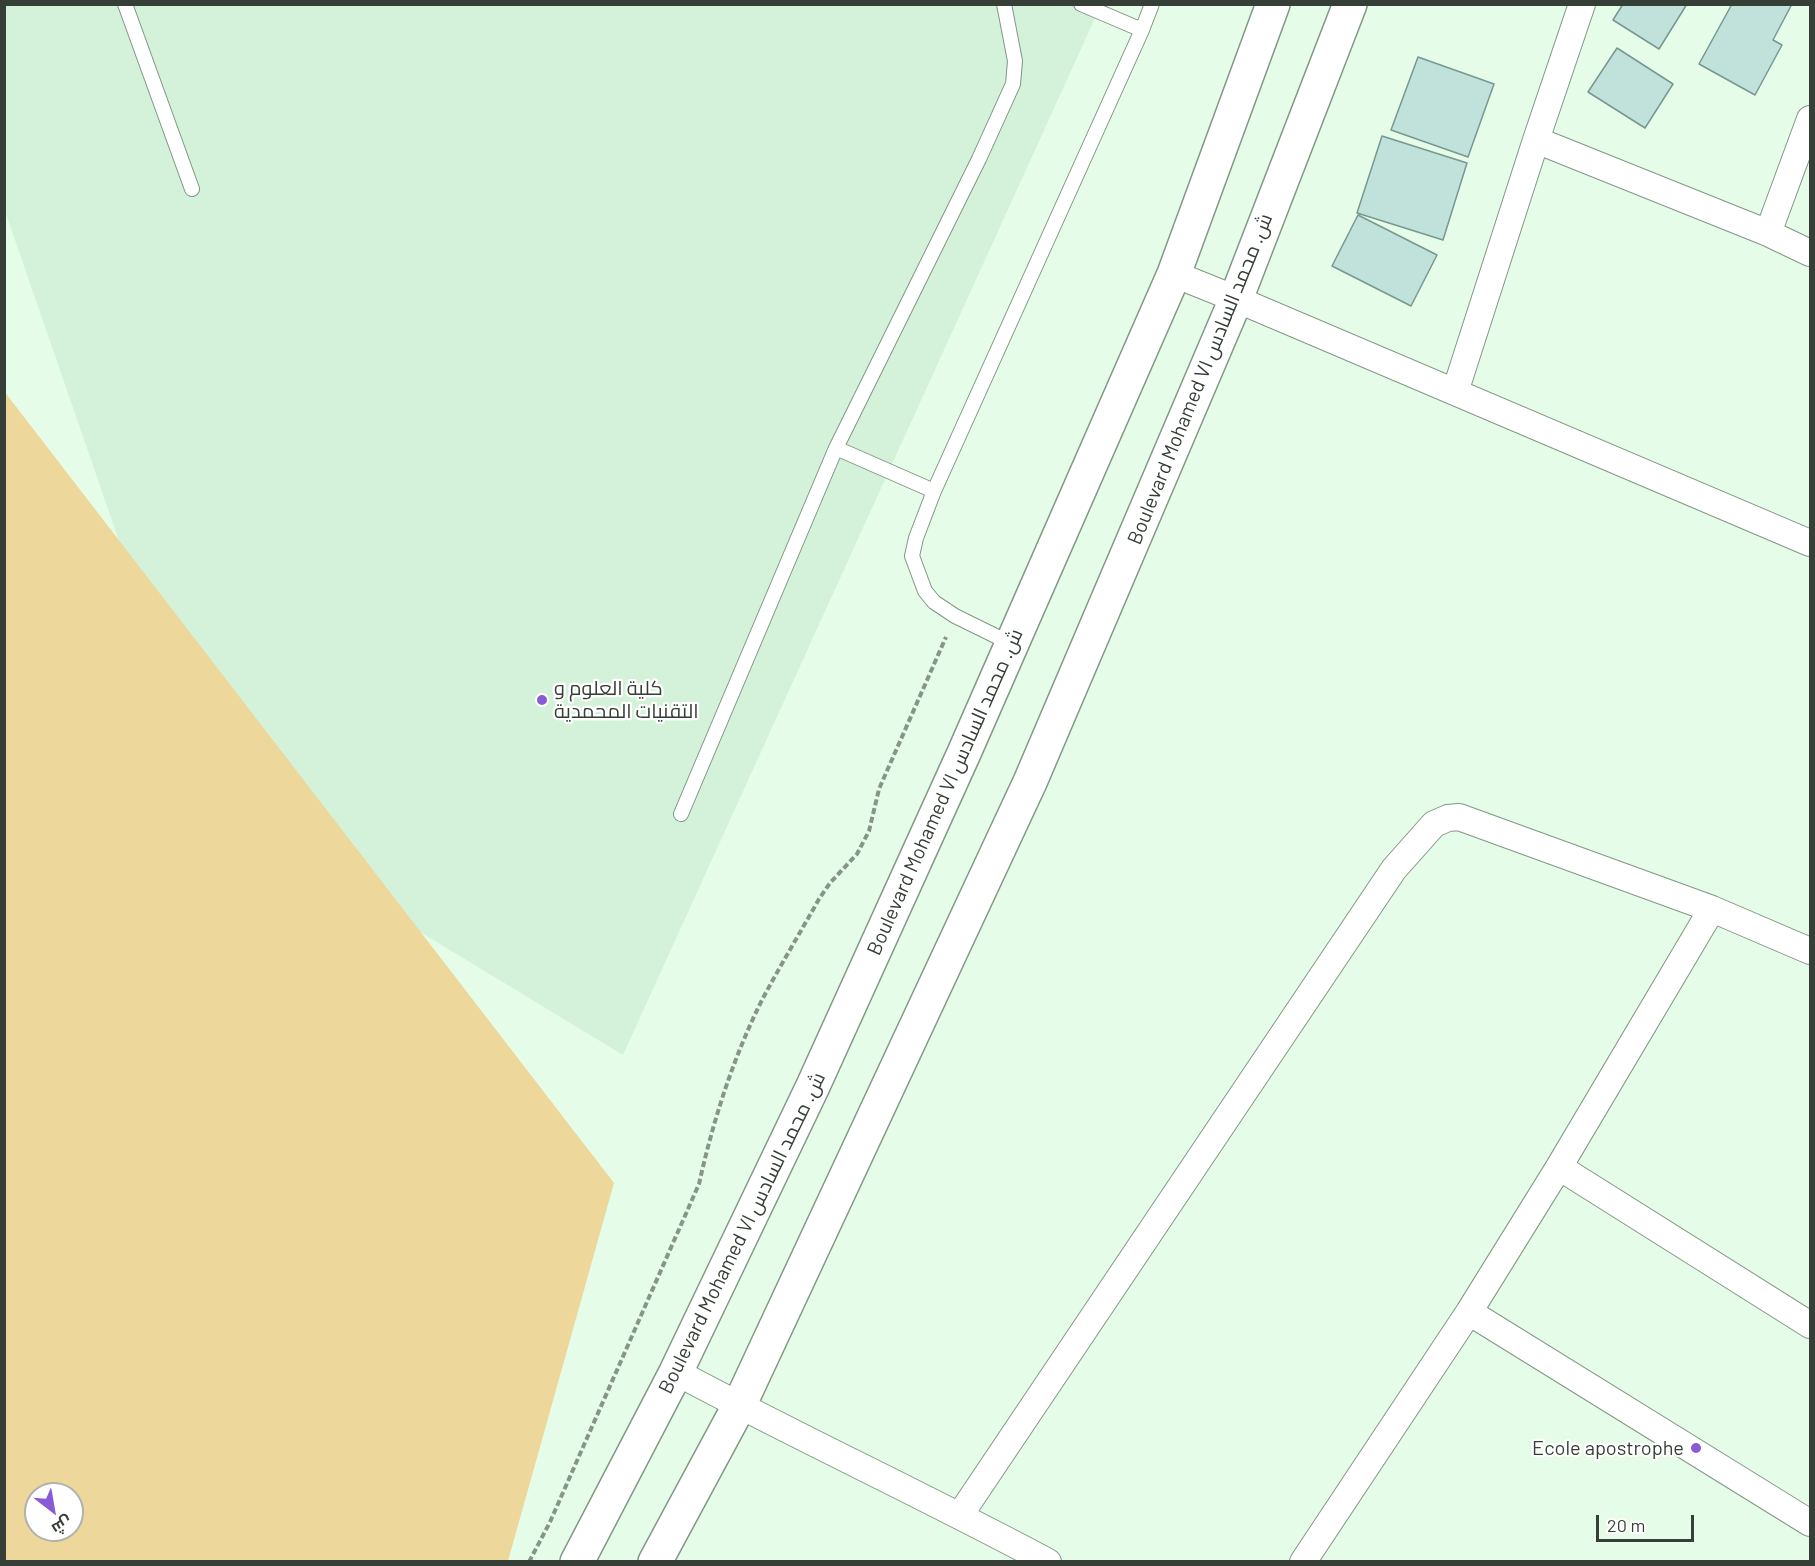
<!DOCTYPE html>
<html>
<head>
<meta charset="utf-8">
<style>
	body { margin:0 }
	#map { position:relative; width:1815px; height:1566px; overflow:hidden; background:#e5fce8; font-family:Barlow,Cairo,sans-serif }
	canvas { display:block }
	.frame { position:absolute; inset:0; border:6px solid #363f37; pointer-events:none }
	.north { position:absolute; left:24px; top:1482px; width:60px; height:60px; box-sizing:border-box; background:#fff; border:2px solid #afb2af; border-radius:50%; rotate:149deg; font-size:16px; font-weight:700; line-height:24px; text-align:center; color:#363f37 }
	.north::after { content:''; display:block; margin:auto; width:21px; height:27px; background:#885bd4; clip-path:polygon(50% 0,100% 100%,50% 72%,0 100%) }
	.scale { position:absolute; left:1596px; top:1515px; width:98px; height:27px; box-sizing:border-box; border:3px solid #363f37; border-top:0; padding-left:8px; font-size:18px; line-height:21px; white-space:nowrap; color:#363f37; -webkit-text-stroke:4px #fff; paint-order:stroke }
</style>
</head>
<body>
<div id="map">
<canvas width="1815" height="1566"></canvas>
<div class="frame"></div>
<div class="north">ش</div>
<div class="scale">20 m</div>
</div>
<script>
const ctx = document.querySelector('canvas').getContext('2d');
ctx.lineJoin = 'round';
function fill(path, color) {
  ctx.fillStyle = color;
  ctx.fill(path, 'evenodd');
}
function strokePath(path, color, width, dash) {
  ctx.strokeStyle = color;
  ctx.lineWidth = width;
  ctx.lineCap = dash ? 'butt' : 'round';
  ctx.setLineDash(dash || []);
  ctx.stroke(path);
}
function drawText(font, color, halo, rows, align = 'center') {
  ctx.font = font + ' Barlow,Cairo,sans-serif';
  ctx.lineWidth = 4.5;
  ctx.setLineDash([]);
  ctx.textBaseline = 'middle';
  ctx.strokeStyle = halo;
  ctx.fillStyle = color;
  for (const [text, x, y, turn = 0] of rows) {
    ctx.save();
    ctx.translate(x, y);
    ctx.rotate((+turn || 0) * Math.PI / 180);
    ctx.textAlign = isNaN(turn) ? turn : align;
    if (halo) ctx.strokeText(text, 0, 0);
    ctx.fillText(text, 0, 0);
    ctx.restore();
  }
}
fill(new Path2D(`
	M 4,5 L 1101,5 L 623,1055 L 379,907 L 136,590 L 5,211 Z`), '#d4f2d9');
fill(new Path2D(`
	M 4,391 L 614,1183 L 508,1561 L 5,1561 ZM 36,1494 L 72,1494 L 72,1530 L 36,1530 Z`), '#eed79a');
const building = new Path2D(`
	M 1623,4 L 1687,4 L 1659,49 L 1613,20 Z
	M 1732,4 L 1792,4 L 1773,40 L 1782,45 L 1755,95 L 1699,64 Z
	M 1617,48 L 1673,84 L 1645,128 L 1588,92 Z
	M 1418,57 L 1494,84 L 1468,157 L 1391,130 Z
	M 1382,136 L 1467,163 L 1443,240 L 1357,213 Z
	M 1358,215 L 1437,255 L 1411,306 L 1332,266 Z`);
fill(building, '#c1e2da');
strokePath(building, '#789790', 1.5);
const lane = new Path2D(`
	M 125,4 L 192,189
	M 1081,4 L 1142,30
	M 836,448 L 934,491
	M 1012,644 L 955,616 L 934,602 L 925,591 L 912,556 L 916,538 L 934,491 L 1142,30 L 1152,4
	M 681,814 L 836,448 L 979,159 L 1013,84 L 1015,61 L 1004,4`);
const street = new Path2D(`
	M 1536,140 L 1768,233 L 1810,253
	M 1768,233 L 1810,119
	M 1174,274 L 1236,299 L 1810,543
	M 1455,392 L 1536,140 L 1582,4
	M 1559,1167 L 1810,1325
	M 1469,1312 L 1810,1523
	M 676,1372 C 799,1438 925,1496 1048,1562
	M 960,1515 L 1394,869 L 1434,824 L 1448,818 L 1459,817 L 1712,909 L 1810,951
	M 1303,1562 L 1469,1312 L 1559,1167 L 1712,909`);
const primary = new Path2D(`
	M 577,1562 L 676,1372 L 813,1086 L 964,753 L 1174,274 L 1273,4
	M 655,1562 L 739,1406 L 1030,782 L 1236,299 L 1350,4`);
strokePath(lane, '#829785', 16);
strokePath(street, '#829785', 28);
strokePath(primary, '#829785', 36);
strokePath(new Path2D(`
	M 529,1562 L 550,1522 L 699,1184 C 713,1121 733,1058 762,1000 C 780,966 800,933 819,899 L 830,883 L 857,854 L 869,831 L 879,789 L 946,637`), '#869588', 4, [6, 3]);
strokePath(lane, '#fff', 14);
strokePath(street, '#fff', 26);
strokePath(primary, '#fff', 33);
for (const [x, y, r, color] of [
	[542,700,6,"#885bd4"],
	[1696,1448,6,"#885bd4"]
]) {
  const dot = new Path2D();
  dot.arc(x, y, r, 0, 2 * Math.PI);
  ctx.fillStyle = color;
  ctx.fill(dot);
  strokePath(dot, '#fff', 2);
}
drawText('20px', '#363f37', '#fff', [
	["Boulevard Mohamed VI ش. محمد السادس",1200,379,-68],
	["Boulevard Mohamed VI ش. محمد السادس",945,792,-66],
	["Boulevard Mohamed VI ش. محمد السادس",742,1233,-64]
]);
drawText('20px', '#363f37', '#fff', [
	["كلية العلوم و",554,688],
	["التقنيات المحمدية",554,711],
	["Ecole apostrophe",1684,1448,"right"]
], 'left');
</script>
</body>
</html>
